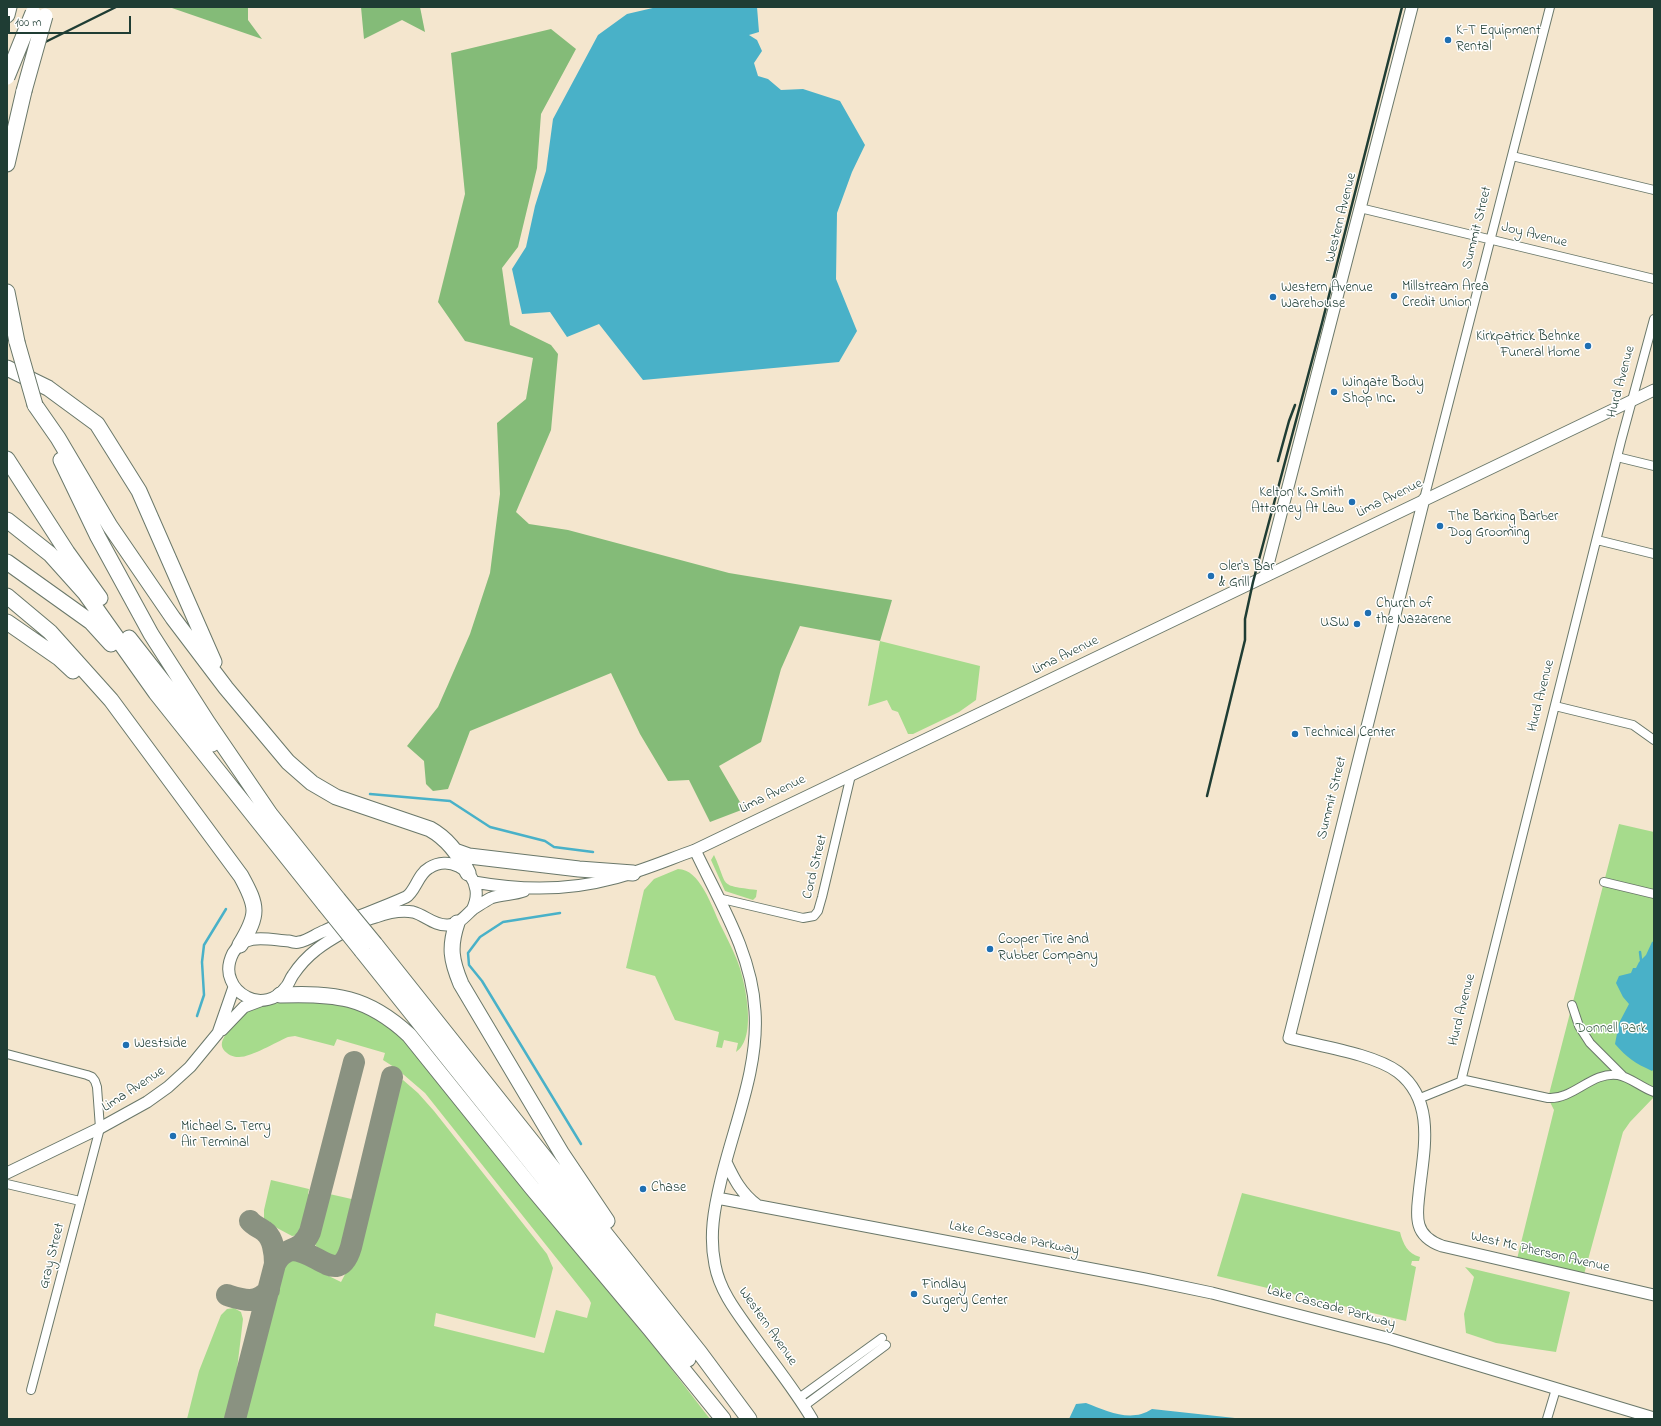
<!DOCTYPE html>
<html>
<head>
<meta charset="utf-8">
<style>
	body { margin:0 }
	#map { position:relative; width:1661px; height:1426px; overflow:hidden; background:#f4e6ce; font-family:"Indie Flower",sans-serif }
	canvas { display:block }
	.frame { position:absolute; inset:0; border:8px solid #1f3d34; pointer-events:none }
	.scale { position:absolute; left:8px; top:16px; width:123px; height:18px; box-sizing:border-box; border:2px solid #1f3d34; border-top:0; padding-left:5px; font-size:12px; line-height:14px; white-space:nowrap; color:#1f3d34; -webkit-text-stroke:3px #fff; paint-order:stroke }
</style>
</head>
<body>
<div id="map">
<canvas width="1661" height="1426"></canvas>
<div class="frame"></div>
<div class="scale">100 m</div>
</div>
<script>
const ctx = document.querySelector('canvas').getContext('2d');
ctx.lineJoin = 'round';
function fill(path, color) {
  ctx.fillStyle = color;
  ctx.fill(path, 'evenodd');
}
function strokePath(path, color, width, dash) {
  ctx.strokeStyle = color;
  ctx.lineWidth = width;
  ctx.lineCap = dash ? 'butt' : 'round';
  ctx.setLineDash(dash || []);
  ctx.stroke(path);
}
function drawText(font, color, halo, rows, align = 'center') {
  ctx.font = font + ' "Indie Flower",sans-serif';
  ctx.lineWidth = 3;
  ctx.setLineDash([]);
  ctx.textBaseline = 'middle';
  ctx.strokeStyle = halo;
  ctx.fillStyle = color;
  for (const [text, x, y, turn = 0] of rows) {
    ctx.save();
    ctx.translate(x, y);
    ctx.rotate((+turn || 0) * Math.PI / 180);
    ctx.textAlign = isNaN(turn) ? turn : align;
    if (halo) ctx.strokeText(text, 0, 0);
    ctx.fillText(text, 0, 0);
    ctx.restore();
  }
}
fill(new Path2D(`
	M 880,641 L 980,666 L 976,700 L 959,712 L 913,734 L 908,734 L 898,712 L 892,710 L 887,700 L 868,706 Z
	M 1619,824 L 1654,832 L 1654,1097 L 1630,1122 L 1623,1132 L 1583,1278 L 1516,1263 L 1554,1110 L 1548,1098 Z
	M 714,855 C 729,887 717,885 757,890 L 756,897 L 753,900 L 725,891 L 711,860 Z
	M 678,869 C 700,869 712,907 720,924 C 726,936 732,948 737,960 C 745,980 758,1038 736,1052 L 738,1043 L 724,1040 L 722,1048 L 716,1047 L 719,1032 L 675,1020 L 655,976 L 626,968 L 644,890 L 654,879 Z
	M 302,1001 L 330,1002 L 348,1006 L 367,1012 L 398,1033 L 529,1196 L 663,1358 L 710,1419 L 245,1419 L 284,1264 L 289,1261 L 298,1261 L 341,1282 L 352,1261 L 398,1084 L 403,1080 L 418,1093 L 434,1111 L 547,1254 L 553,1268 L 535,1338 L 436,1313 L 434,1326 L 544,1353 L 556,1310 L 587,1318 L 591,1303 L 589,1299 L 425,1093 L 397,1069 L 383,1060 L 385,1053 L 337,1039 L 334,1046 L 295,1036 L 288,1037 C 276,1042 250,1058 238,1057 C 234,1057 229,1055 227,1053 C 215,1044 227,1033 234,1025 C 239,1019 244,1012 251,1009 C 267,1003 286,1002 302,1001 Z
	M 271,1180 L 309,1189 L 308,1194 L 313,1196 L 303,1232 L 299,1235 L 292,1236 L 264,1221 L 264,1210 Z
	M 325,1193 L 356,1200 L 342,1256 L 338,1259 L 318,1249 L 313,1241 Z
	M 1242,1193 L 1400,1232 C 1403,1244 1408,1254 1420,1257 L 1419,1261 L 1412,1261 L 1411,1265 L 1416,1267 L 1406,1321 L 1217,1276 Z
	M 1465,1267 L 1570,1292 L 1556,1352 L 1496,1343 L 1466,1333 L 1464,1314 L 1474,1277 Z
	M 234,1308 L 241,1312 L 243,1319 L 236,1378 L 225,1419 L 187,1419 L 199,1371 L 221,1315 L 227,1309 Z`), '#a6db8c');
fill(new Path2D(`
	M 169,7 L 248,7 L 248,20 L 262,39 Z
	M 361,7 L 420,7 L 425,32 L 402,20 L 364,39 Z
	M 551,29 L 576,49 L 541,114 L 537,168 L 518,247 L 502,268 L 510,325 L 551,345 L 558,354 L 551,430 L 516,512 L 529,524 L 568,530 L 729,573 L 892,600 L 880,641 L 800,626 L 781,669 L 761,742 L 719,766 L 744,809 L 710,822 L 689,780 L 668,781 L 640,734 L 611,673 L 470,731 L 448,789 L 433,791 L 426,784 L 424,761 L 407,746 L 438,707 L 470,634 L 490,573 L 500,494 L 497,423 L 526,399 L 533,358 L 465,341 L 438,302 L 465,194 L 451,53 Z`), '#84bb78');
fill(new Path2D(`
	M 657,7 L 757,7 L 759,32 L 749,35 L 757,40 L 762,51 L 754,63 L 758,76 L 768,79 L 781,90 L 803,89 L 840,101 L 865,145 L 852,172 L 837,213 L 836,279 L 857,331 L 839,362 L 643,380 L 599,324 L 567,337 L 550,312 L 522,314 L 512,269 L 526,247 L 535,206 L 546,171 L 553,119 L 598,35 L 627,14 Z
	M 1654,941 L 1654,1069 L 1652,1071 C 1635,1063 1627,1058 1615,1044 L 1619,1023 L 1629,1004 L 1623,997 L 1616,983 L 1619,976 L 1631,973 L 1633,968 L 1636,968 L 1639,962 L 1646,955 L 1652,942 Z
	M 1086,1403 C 1107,1411 1131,1423 1152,1409 L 1244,1419 L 1069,1419 L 1076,1404 Z`), '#49b1c8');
strokePath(new Path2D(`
	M 370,794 L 450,801 L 490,827 L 545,841 L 554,847 L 593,852
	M 560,913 L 503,922 L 480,937 L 468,953 L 469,965 L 482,981 L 581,1144
	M 1640,952 L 1641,960
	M 197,1016 L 204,995 L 202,962 L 204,945 L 226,909`), '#49b1c8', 2.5);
strokePath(new Path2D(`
	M 250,1221 C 254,1226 259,1227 264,1231 C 273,1237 275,1253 275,1264
	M 292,1250 C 317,1250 339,1288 351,1247 L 392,1077
	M 227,1295 C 243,1300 256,1305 269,1290
	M 235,1419 L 275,1264 C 284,1245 300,1255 310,1232 L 354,1062`), '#8a9281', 22);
const street = new Path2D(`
	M 1512,156 L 1654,190
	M 1360,208 L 1654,279
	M 1617,457 L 1654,466
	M 1424,499 L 1550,7
	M 1597,540 L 1654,554
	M 1555,706 L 1633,725 L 1654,740
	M 1604,882 L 1654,894
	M 718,898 L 803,918 L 814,916 L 818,911 L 822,897 L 851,775
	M 1572,1005 L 1579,1026 L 1590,1043 L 1623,1076
	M 7,1054 L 87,1075 L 92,1077 L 95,1081 L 97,1087 L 100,1128 L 31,1390
	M 1461,1081 L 1621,441 L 1654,319
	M 1418,1099 L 1465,1080 L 1548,1098 C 1573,1100 1592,1071 1618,1075 C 1630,1077 1642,1088 1654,1092
	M 7,1184 L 80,1201
	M 799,1398 L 882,1338
	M 804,1406 L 886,1345
	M 1547,1419 L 1556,1389`);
const secondary = new Path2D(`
	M 1424,499 L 1289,1038 C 1319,1046 1374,1054 1398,1072 C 1437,1102 1423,1153 1419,1194 C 1418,1204 1416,1215 1419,1225 C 1422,1236 1431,1242 1442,1246 L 1654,1295
	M 1265,576 L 1412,7
	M 695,850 C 719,901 752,953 755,1011 C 759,1068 734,1125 721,1180 C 714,1209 709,1236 715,1265 C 720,1292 738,1314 753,1335 C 773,1363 795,1390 812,1419
	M 474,882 C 519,890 567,891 611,879 C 640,872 667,860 695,850 L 1654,390
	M 472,910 C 475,904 477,897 476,890 C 473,868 448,856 429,868 C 418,874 415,892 406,897 C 380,909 351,918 324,931 C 316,934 307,941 299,942 C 296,943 292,942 289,941 C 269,940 245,932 233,953 C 229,961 227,971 231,980 C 234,988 239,993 247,997 C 260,1004 277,1000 286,987 C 289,984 290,979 293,975 C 299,966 307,957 316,950 C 327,941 363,920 376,917 C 387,913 401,910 413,912 C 425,915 434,926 448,925 C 460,924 465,916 473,909 C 478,906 485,901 491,898 C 501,894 514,895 524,891
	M 222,1030 L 244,1007 L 260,1001
	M 726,1162 C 734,1179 741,1193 757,1205
	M 7,1173 L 100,1128 L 147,1102 L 168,1087 L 190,1067 L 218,1033 L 234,987
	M 717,1198 L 1145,1279 L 1212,1293 L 1391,1339 L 1654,1418`);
const highway = new Path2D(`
	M 7,15 L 9,7
	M 7,164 L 24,91
	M 7,292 L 17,342
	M 7,368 L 48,388 L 97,424 L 139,491 L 214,662
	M 35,405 L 58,438 L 110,526 L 173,618 L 226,688 L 288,762 L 312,783 L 336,797 L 430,829 C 448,839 459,854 468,873
	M 7,459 L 67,552 L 100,598
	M 61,460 L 98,537 L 151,634 L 208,723 L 270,814 L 338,899
	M 7,520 L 50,554 L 85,593 L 156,693 L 325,905
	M 7,562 L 91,622 L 111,644
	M 7,596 L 50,632 L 111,700 L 241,876 C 258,907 259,914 240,945
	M 7,622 L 59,658 L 73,671
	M 129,638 L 212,744
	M 455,851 L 469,856 L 579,869 L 633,873
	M 457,923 C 449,947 451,960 461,984 L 562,1154 L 607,1221
	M 375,944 L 700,1353 L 749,1419
	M 362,951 L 688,1359
	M 280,995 C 335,993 367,996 409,1035 L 532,1188 L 650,1329 L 723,1419`);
strokePath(street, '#6a786a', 10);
strokePath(secondary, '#6a786a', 13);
strokePath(highway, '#6a786a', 17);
strokePath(street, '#fff', 8);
strokePath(secondary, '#fff', 11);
strokePath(highway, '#fff', 15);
strokePath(new Path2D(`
	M 7,61 L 116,7
	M 1278,461 L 1289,421 L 1295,405
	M 1207,796 L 1245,640 L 1245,619 L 1253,582 L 1322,323 L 1402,7`), '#1f3d34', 2.5);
const highwayBridge = new Path2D(`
	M 7,77 L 33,13
	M 24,91 L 45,16
	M 17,342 L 35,405
	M 338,899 L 375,944
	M 325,905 L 362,951`);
strokePath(highwayBridge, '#6a786a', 17, []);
strokePath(highwayBridge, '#fff', 15);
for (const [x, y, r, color] of [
	[1448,40,4,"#1f6fb2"],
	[1394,296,4,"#1f6fb2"],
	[1273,297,4,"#1f6fb2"],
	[1588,346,4,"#1f6fb2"],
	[1334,392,4,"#1f6fb2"],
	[1352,502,4,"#1f6fb2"],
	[1440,526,4,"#1f6fb2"],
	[1211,576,4,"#1f6fb2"],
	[1368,613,4,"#1f6fb2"],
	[1357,624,4,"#1f6fb2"],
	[1295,734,4,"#1f6fb2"],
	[990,949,4,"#1f6fb2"],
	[126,1045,4,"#1f6fb2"],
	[173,1136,4,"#1f6fb2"],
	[643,1189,4,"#1f6fb2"],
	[914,1294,4,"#1f6fb2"]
]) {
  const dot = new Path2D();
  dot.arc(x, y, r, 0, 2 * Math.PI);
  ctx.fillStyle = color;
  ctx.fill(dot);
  strokePath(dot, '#fff', 1.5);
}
drawText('14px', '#1f3d34', '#fff', [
	["K-T Equipment",1456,32],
	["Rental",1456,48],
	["Millstream Area",1402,288],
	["Credit Union",1402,304],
	["Western Avenue",1281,289],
	["Warehouse",1281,305],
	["Kirkpatrick Behnke",1580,338,"right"],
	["Funeral Home",1580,354,"right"],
	["Wingate Body",1342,384],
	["Shop Inc.",1342,400],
	["Kelton K. Smith",1344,494,"right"],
	["Attorney At Law",1344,510,"right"],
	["The Barking Barber",1448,518],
	["Dog Grooming",1448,534],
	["Oler's Bar",1219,568],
	["& Grill",1219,584],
	["Church of",1376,605],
	["the Nazarene",1376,621],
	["USW",1349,624,"right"],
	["Technical Center",1303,734],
	["Cooper Tire and",998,941],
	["Rubber Company",998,957],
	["Westside",134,1045],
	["Michael S. Terry",181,1128],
	["Air Terminal",181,1144],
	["Chase",651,1189],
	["Findlay",922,1286],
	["Surgery Center",922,1302]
], 'left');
drawText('14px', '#1f3d34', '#fff', [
	["Western Avenue",1342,218,-76],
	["Summit Street",1478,228,-76],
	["Joy Avenue",1534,236,14],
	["Hurd Avenue",1622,382,-75],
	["Lima Avenue",1390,499,-26],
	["Lima Avenue",1066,656,-26],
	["Hurd Avenue",1542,696,-76],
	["Lima Avenue",773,795,-26],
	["Summit Street",1333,798,-76],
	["Cord Street",816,867,-76],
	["Hurd Avenue",1463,1010,-76],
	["Lima Avenue",134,1090,-33],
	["Lake Cascade Parkway",1014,1239,11],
	["West Mc Pherson Avenue",1540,1253,13],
	["Gray Street",53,1256,-76],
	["Lake Cascade Parkway",1331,1308,15],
	["Western Avenue",767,1327,55]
]);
drawText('14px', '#41644a', '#fff', [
	["Donnell Park",1611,1030]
]);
</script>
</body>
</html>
